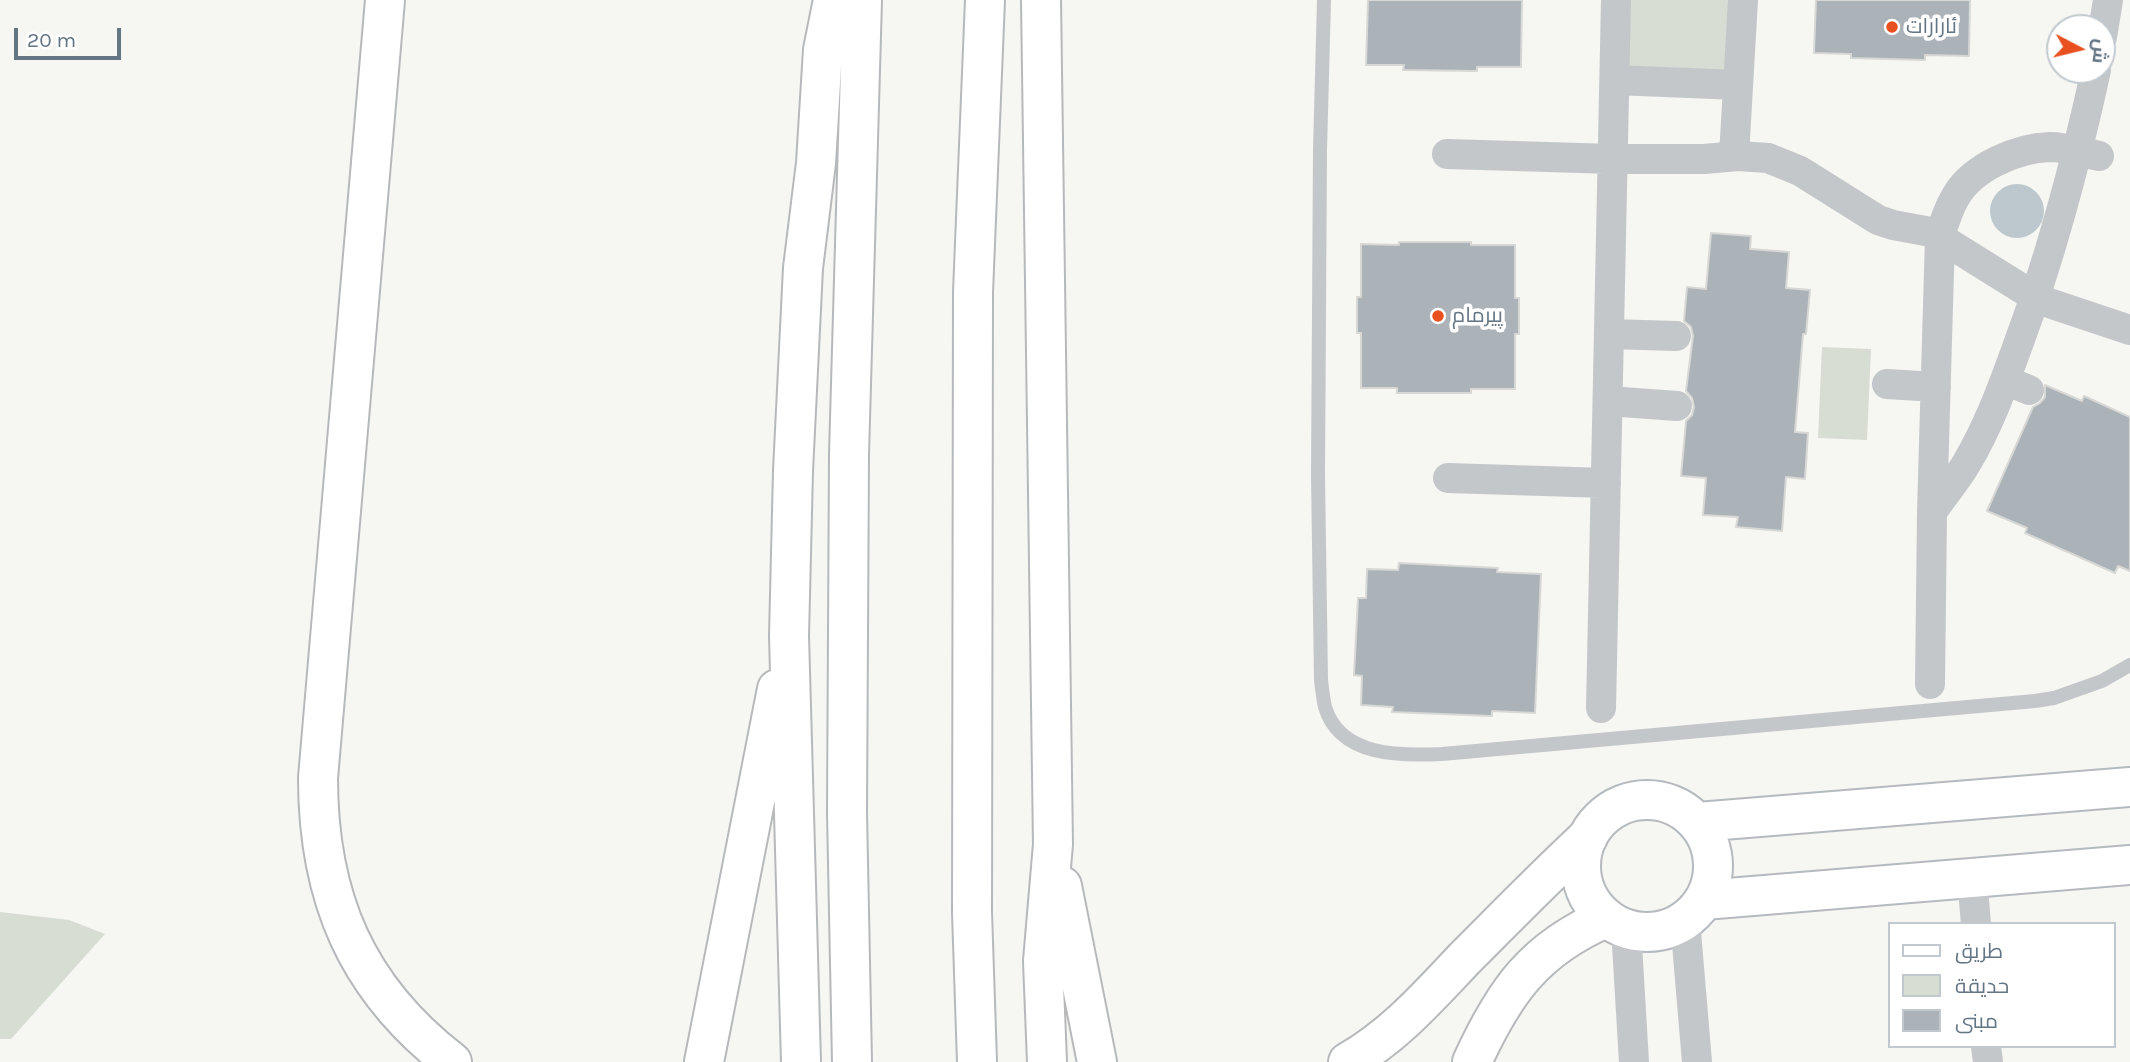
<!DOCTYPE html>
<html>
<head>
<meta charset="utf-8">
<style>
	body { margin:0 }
	#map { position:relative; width:2130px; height:1062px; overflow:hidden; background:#f6f6f2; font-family:Karla,Cairo,sans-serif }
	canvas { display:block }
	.legend { position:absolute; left:1888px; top:922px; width:228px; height:126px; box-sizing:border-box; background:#fff; border:2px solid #c1c8ce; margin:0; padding:9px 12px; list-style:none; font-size:21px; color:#647584 }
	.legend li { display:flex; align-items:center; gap:14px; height:35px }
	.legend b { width:35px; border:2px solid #c1c8ce }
	.north { position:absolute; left:2046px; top:14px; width:70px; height:70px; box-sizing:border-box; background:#fff; border:2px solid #c1c8ce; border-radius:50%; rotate:97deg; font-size:19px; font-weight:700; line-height:28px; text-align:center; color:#647584 }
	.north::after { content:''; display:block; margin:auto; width:24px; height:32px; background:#e9501f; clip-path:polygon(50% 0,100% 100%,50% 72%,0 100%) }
	.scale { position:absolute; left:14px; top:28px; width:107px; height:32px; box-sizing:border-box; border:4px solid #647584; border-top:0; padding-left:9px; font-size:21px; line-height:24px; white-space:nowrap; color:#647584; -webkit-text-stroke:5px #fff; paint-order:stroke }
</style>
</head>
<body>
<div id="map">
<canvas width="2130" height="1062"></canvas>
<ul class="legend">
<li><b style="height:9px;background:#fff"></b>طريق</li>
<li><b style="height:19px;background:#d7ddd3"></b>حديقة</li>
<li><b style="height:19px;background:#abb3b9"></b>مبنى</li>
</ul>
<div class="north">ش</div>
<div class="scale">20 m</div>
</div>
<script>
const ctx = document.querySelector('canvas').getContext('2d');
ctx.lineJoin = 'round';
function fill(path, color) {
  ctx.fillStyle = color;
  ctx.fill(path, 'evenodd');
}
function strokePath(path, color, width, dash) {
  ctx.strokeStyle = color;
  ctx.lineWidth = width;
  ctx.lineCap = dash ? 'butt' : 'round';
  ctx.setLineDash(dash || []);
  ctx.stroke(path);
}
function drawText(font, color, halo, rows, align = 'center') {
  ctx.font = font + ' Karla,Cairo,sans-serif';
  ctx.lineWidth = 7;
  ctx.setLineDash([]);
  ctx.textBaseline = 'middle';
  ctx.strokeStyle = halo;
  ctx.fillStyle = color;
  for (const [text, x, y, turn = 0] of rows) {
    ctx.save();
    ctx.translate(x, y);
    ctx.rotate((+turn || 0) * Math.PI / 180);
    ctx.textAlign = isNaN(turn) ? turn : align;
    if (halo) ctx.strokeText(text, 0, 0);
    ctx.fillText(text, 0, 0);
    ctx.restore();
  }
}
fill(new Path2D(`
	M 1625,0 L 1736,0 L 1731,79 L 1621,76 Z
	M 1822,347 L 1871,349 L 1867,440 L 1818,438 Z
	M 0,912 L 69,920 L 105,934 L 11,1039 L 0,1039 Z`), '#d7ddd3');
fill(new Path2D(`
	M1990 211a27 27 0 1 1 54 0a27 27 0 1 1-54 0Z`), '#bcc8cd');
const building = new Path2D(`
	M 1368,0 L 1522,0 L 1521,67 L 1477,67 L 1477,71 L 1403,70 L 1404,65 L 1366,65 Z
	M 1816,0 L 1970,0 L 1969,56 L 1925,55 L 1925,60 L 1851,58 L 1851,54 L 1814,53 Z
	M 1711,233 L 1751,236 L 1750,249 L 1789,252 L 1786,288 L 1810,290 L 1806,334 L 1803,334 L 1795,432 L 1808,433 L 1805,479 L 1786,477 L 1782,531 L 1736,527 L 1738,517 L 1703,515 L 1706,478 L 1681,476 L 1686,421 L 1692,415 L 1694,407 L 1692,398 L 1686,391 L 1693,336 L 1691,327 L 1684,321 L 1687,287 L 1706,289 Z
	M 1399,242 L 1471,242 L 1471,245 L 1515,245 L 1515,298 L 1519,298 L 1519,334 L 1515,334 L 1515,389 L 1471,389 L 1471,393 L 1397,393 L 1397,388 L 1361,388 L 1361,333 L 1357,333 L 1357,297 L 1361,297 L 1361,244 L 1399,245 Z
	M 2045,385 L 2082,401 L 2084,396 L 2130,417 L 2130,571 L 2118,566 L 2115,573 L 2025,533 L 2027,528 L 1987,511 L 2033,407 L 2040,403 L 2045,397 Z
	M 1399,563 L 1498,568 L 1497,572 L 1541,574 L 1535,713 L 1492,711 L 1492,716 L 1392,712 L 1393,707 L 1361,705 L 1362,676 L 1354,675 L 1358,598 L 1366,598 L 1367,569 L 1398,570 Z`);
fill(building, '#abb3b9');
strokePath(building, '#d7d7d5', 2);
const secondary = new Path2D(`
	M1581 866a66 66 0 1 1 132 0a66 66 0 1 1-132 0Z
	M 1698,822 L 2130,787
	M 1704,900 L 2130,865`);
const highway = new Path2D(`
	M 385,0 L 318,778 C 318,897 356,988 452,1062
	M 1041,0 L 1053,844 L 1043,961 L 1047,1062
	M 1062,886 L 1097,1062
	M 704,1062 L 777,689
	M 801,1062 L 789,636 L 793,471 L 803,268 L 816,163 L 823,50 L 833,0
	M 852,1062 L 847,812 L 849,454 L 862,0
	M 977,1062 L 972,912 L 973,292 L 985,0
	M 1348,1062 C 1394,1036 1429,996 1465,958 C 1506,917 1546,876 1588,837
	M 1472,1062 C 1504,992 1534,949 1606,918`);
strokePath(secondary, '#b5babf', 42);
strokePath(highway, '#b6b9bc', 42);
strokePath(new Path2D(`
	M 1324,0 L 1320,150 L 1318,475 L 1321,680 C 1322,689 1323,698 1325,707 C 1340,757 1401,756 1442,754 L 2035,701 L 2054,698 L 2102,681 L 2130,665`), '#c3c7ca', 14);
strokePath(new Path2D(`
	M 2102,37 L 2108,0
	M 1615,80 L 1738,85
	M 1447,154 L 1614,159 L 1704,159 L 1738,156 L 1768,158 L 1800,171 L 1878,220 L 1893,225 L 1931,232 L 2040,300 L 2130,330
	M 1734,156 L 1743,0
	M 1610,334 L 1676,336
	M 2005,380 L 2029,390
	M 1887,384 L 1936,387
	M 1608,401 L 1677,406
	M 1448,478 L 1606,483
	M 1932,512 C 1943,496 1956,481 1966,464 C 1989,426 2004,383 2019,342 C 2052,253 2076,162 2096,70
	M 1930,684 L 1932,512 L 1940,237 C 1944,223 1948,209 1956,196 C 1973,167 2017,148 2050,147 C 2066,147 2083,153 2099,156
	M 1601,708 L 1616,0
	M 1972,878 L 1976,924
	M 1685,920 L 1697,1062
	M 1626,928 L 1634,1062
	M 1986,1046 L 1988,1062`), '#c3c7ca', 30);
strokePath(secondary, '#fff', 38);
strokePath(highway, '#fff', 38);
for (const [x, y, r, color] of [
	[1892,27,7,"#e9501f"],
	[1438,316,7,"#e9501f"]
]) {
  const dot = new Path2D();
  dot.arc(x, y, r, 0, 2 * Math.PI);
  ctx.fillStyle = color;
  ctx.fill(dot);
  strokePath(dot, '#fff', 2.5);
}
drawText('21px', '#647584', '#fff', [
	["ئارارات",1906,27],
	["پیرمام",1452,316]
], 'left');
</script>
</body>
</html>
